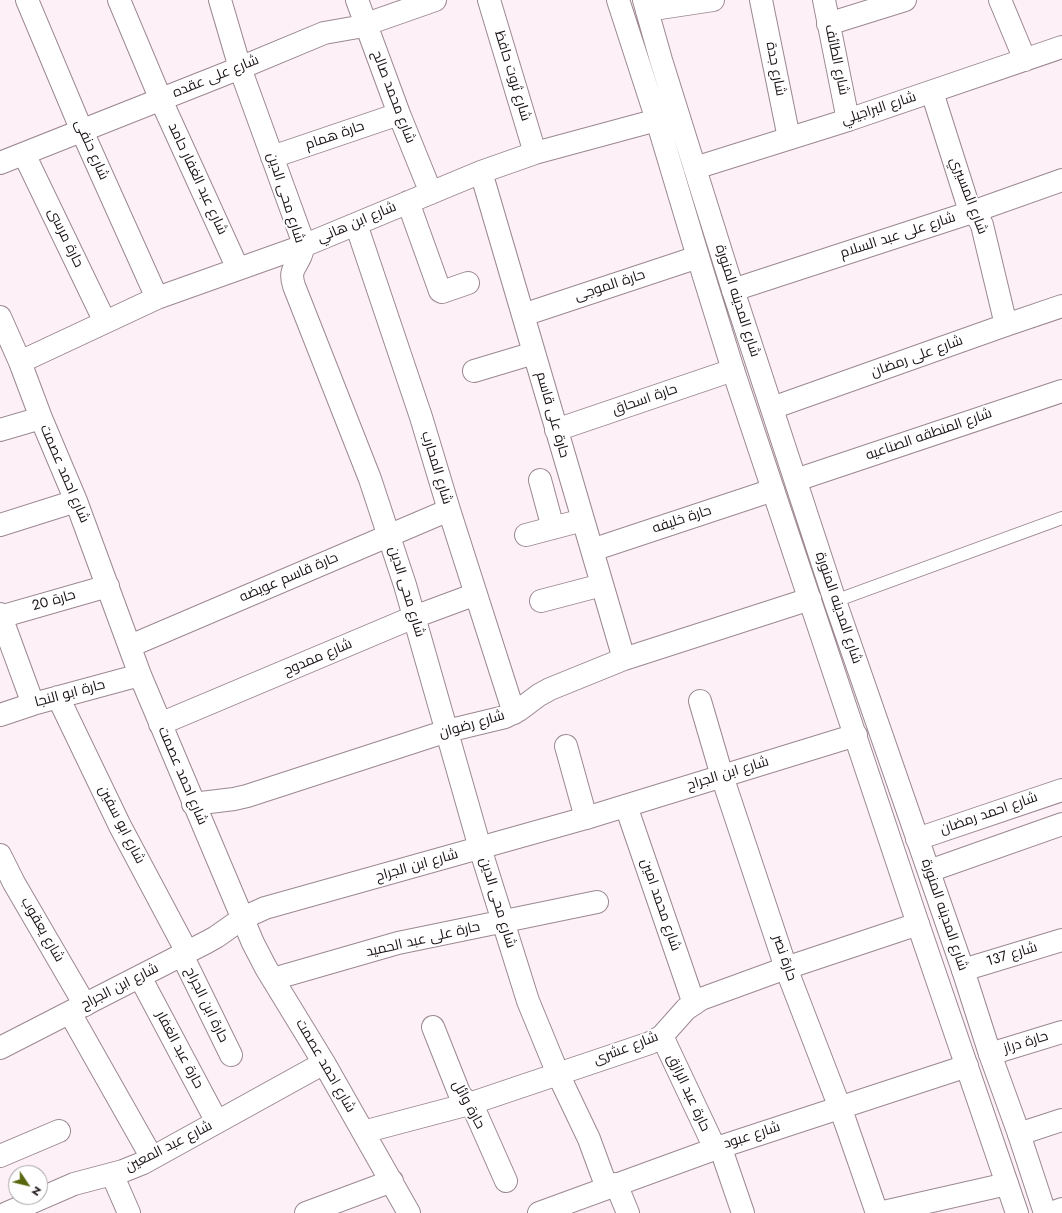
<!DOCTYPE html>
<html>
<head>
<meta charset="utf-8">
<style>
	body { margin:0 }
	#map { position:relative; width:1062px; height:1213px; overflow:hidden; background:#fef0f7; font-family:Jost,sans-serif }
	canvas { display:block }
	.north { position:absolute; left:8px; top:1165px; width:40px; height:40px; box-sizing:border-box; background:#fff; border:1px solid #a3a0a1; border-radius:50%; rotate:125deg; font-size:11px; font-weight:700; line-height:16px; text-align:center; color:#181115 }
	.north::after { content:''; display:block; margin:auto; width:14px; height:18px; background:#58670e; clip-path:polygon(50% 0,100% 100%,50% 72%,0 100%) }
</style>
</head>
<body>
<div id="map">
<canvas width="1062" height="1213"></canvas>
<div class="north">N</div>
</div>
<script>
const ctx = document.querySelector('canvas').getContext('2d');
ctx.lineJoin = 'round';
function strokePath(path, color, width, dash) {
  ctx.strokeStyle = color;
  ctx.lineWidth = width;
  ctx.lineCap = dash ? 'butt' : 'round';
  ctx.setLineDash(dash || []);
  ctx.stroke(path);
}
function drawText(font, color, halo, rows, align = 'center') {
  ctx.font = font + ' Jost,Cairo,sans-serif';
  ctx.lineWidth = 4;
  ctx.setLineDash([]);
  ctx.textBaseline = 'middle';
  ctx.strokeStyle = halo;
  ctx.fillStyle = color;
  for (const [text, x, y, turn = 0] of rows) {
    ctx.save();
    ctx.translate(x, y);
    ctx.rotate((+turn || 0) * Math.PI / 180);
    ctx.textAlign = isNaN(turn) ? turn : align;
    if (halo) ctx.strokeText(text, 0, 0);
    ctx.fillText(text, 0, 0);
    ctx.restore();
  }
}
const lane = new Path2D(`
	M 835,601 L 1062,518`);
const street = new Path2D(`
	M 27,0 L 82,131 L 157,298
	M 119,0 L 161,100 L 238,269
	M 220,0 L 240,68 L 301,236 C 302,242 304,249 301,255 C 295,269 289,270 294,286 L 370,479 L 405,585 L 480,848 L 528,1001 L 558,1074 L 589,1139 L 607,1188
	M 357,0 L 399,114 L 431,193
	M 489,0 L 535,153
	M 761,0 L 789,138
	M 824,0 L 848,120
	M 1000,0 L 1025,60
	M 647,10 L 713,0
	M 828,24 L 905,0
	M 932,92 L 967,202 C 971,210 978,216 982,225 L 1006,325
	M 24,154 L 105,322
	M 272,157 L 399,114
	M 0,163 L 240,68 L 324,33 L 358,27 L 435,0
	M 695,168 L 848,120 L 1062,47
	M 481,172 L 624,659
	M 408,202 L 440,291 L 442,292 L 468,283
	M 356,224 L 421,417 L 449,510 L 514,713
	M 733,290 L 972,212 L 1062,180
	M 523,315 L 698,257
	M 0,317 L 20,362 L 41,418 L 76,501 L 140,675 L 253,943 L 266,968 L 324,1063 L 409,1213
	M 20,362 L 157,298 L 303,246 L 481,172 L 535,153 L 657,120
	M 474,371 L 534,353
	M 772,408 L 1006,325 L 1062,306
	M 0,430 L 41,418
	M 556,430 L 733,370
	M 540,480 L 553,528
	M 796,480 L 1062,391
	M 0,525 L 76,501
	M 526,535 L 583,520
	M 592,550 L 773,490
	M 541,601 L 602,585
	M 0,614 L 33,704
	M 0,617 L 108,586
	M 130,646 L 449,510
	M 58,697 L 120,826 L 187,952
	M 700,701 L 722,776 L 786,968 L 845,1121 L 877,1213
	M 0,715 L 33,704 L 140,675
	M 160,724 L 414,617 L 476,594
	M 566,746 L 586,818
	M 193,804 L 234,799 L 247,796 L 447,731 L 505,717 L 519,710 L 539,695 L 550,689 L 624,659 L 810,599
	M 626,806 L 694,1004
	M 0,855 L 14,883 L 85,1005
	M 182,955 L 231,1055
	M 963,970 L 1062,940
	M 140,977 L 217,1122
	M 273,979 L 398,943 L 597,902
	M 70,1013 L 152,1158
	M 433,1027 L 460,1095 L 472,1106 L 475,1111 L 506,1181
	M 662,1036 L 711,1140 L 714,1145 L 721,1149 L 743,1213
	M 990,1054 L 1062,1032
	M 363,1132 L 469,1104 L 650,1043 L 662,1036 L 686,1009 L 701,999 L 786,968 L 918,924
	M 1019,1134 L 1062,1120
	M 0,1156 L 59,1131
	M 112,1174 L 129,1213
	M 616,1184 L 628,1213
	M 7,1213 L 74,1184 L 123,1171 L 143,1163 L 324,1063
	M 306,1213 L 392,1181
	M 539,1213 L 720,1147 L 967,1066
	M 879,1213 L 1007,1184
	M 1051,1213 L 1062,1209`);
const secondary = new Path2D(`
	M 618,0 L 657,120 L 698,257 L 733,370 L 918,924 L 1017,1213
	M 644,0 L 661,60 L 733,290 L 835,601 L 963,970 L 990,1054 L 1019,1134 L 1045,1213
	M 917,839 L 1062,790
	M 929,871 L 1062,824
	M 0,1048 L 207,942 L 216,937 L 243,918 L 265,908 L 586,818 L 856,735`);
strokePath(lane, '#9b8892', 14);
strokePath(street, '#9b8892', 24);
strokePath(secondary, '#9b8892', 24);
strokePath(lane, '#fff', 12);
strokePath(street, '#fff', 22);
strokePath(secondary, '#fff', 22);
drawText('14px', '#181115', '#fff', [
	["شارع الطائف",836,60,78],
	["شارع جدة",775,69,79],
	["شارع ثروت حافظ",512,76,73],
	["شارع على عقده",216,77,-22],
	["شارع محمد صالح",393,97,69],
	["شارع البراجيلي",879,109,-18],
	["حارة همام",335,136,-19],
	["شارع حنفى",91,150,66],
	["شارع عبد الغفار حامد",197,179,65],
	["شارع المسيري",968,196,69],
	["شارع محى الدين",285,198,72],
	["شارع ابن هاني",357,223,-23],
	["شارع على عبد السلام",898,236,-18],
	["حارة مرسى",65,238,64],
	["حارة الموجى",610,286,-18],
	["شارع المدينه المنورة",737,301,72],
	["شارع على رمضان",917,357,-20],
	["حارة اسحاق",645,400,-19],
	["حارة على قاسم",552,415,74],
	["شارع المنطقه الصناعيه",929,435,-19],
	["شارع المحارب",436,468,73],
	["شارع احمد عصمت",64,474,67],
	["حارة خليفه",682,520,-18],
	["حارة قاسم عويضه",289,578,-23],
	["شارع محى الدين",406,592,73],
	["حارة 20",54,601,-16],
	["شارع المدينه المنورة",838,608,71],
	["شارع ممدوح",318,658,-23],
	["حارة ابو النجا",70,694,-15],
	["شارع رضوان",472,725,-16],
	["شارع ابن الجراح",728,774,-17],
	["شارع احمد عصمت",182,776,67],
	["شارع احمد رمضان",989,814,-19],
	["شارع ابو سفين",121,825,63],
	["شارع ابن الجراح",417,866,-16],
	["شارع محى الدين",497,903,73],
	["شارع محمد امين",660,905,71],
	["شارع المدينه المنورة",944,915,71],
	["شارع يعقوب",42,930,60],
	["حارة على عبد الحميد",423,940,-13],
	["شارع 137",1012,955,-17],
	["حارة نصر",784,958,71],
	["شارع ابن الجراح",120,987,-27],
	["حارة ابن الجراح",206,1005,64],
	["حارة دراز",1026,1043,-17],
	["شارع عشرى",626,1049,-21],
	["حارة عبد الغفار",179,1050,62],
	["شارع احمد عصمت",325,1066,60],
	["حارة عبد الرازق",688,1093,65],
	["حارة وائل",468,1105,61],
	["شارع عبود",752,1136,-18],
	["شارع عبد المعين",169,1147,-27]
]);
</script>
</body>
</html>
